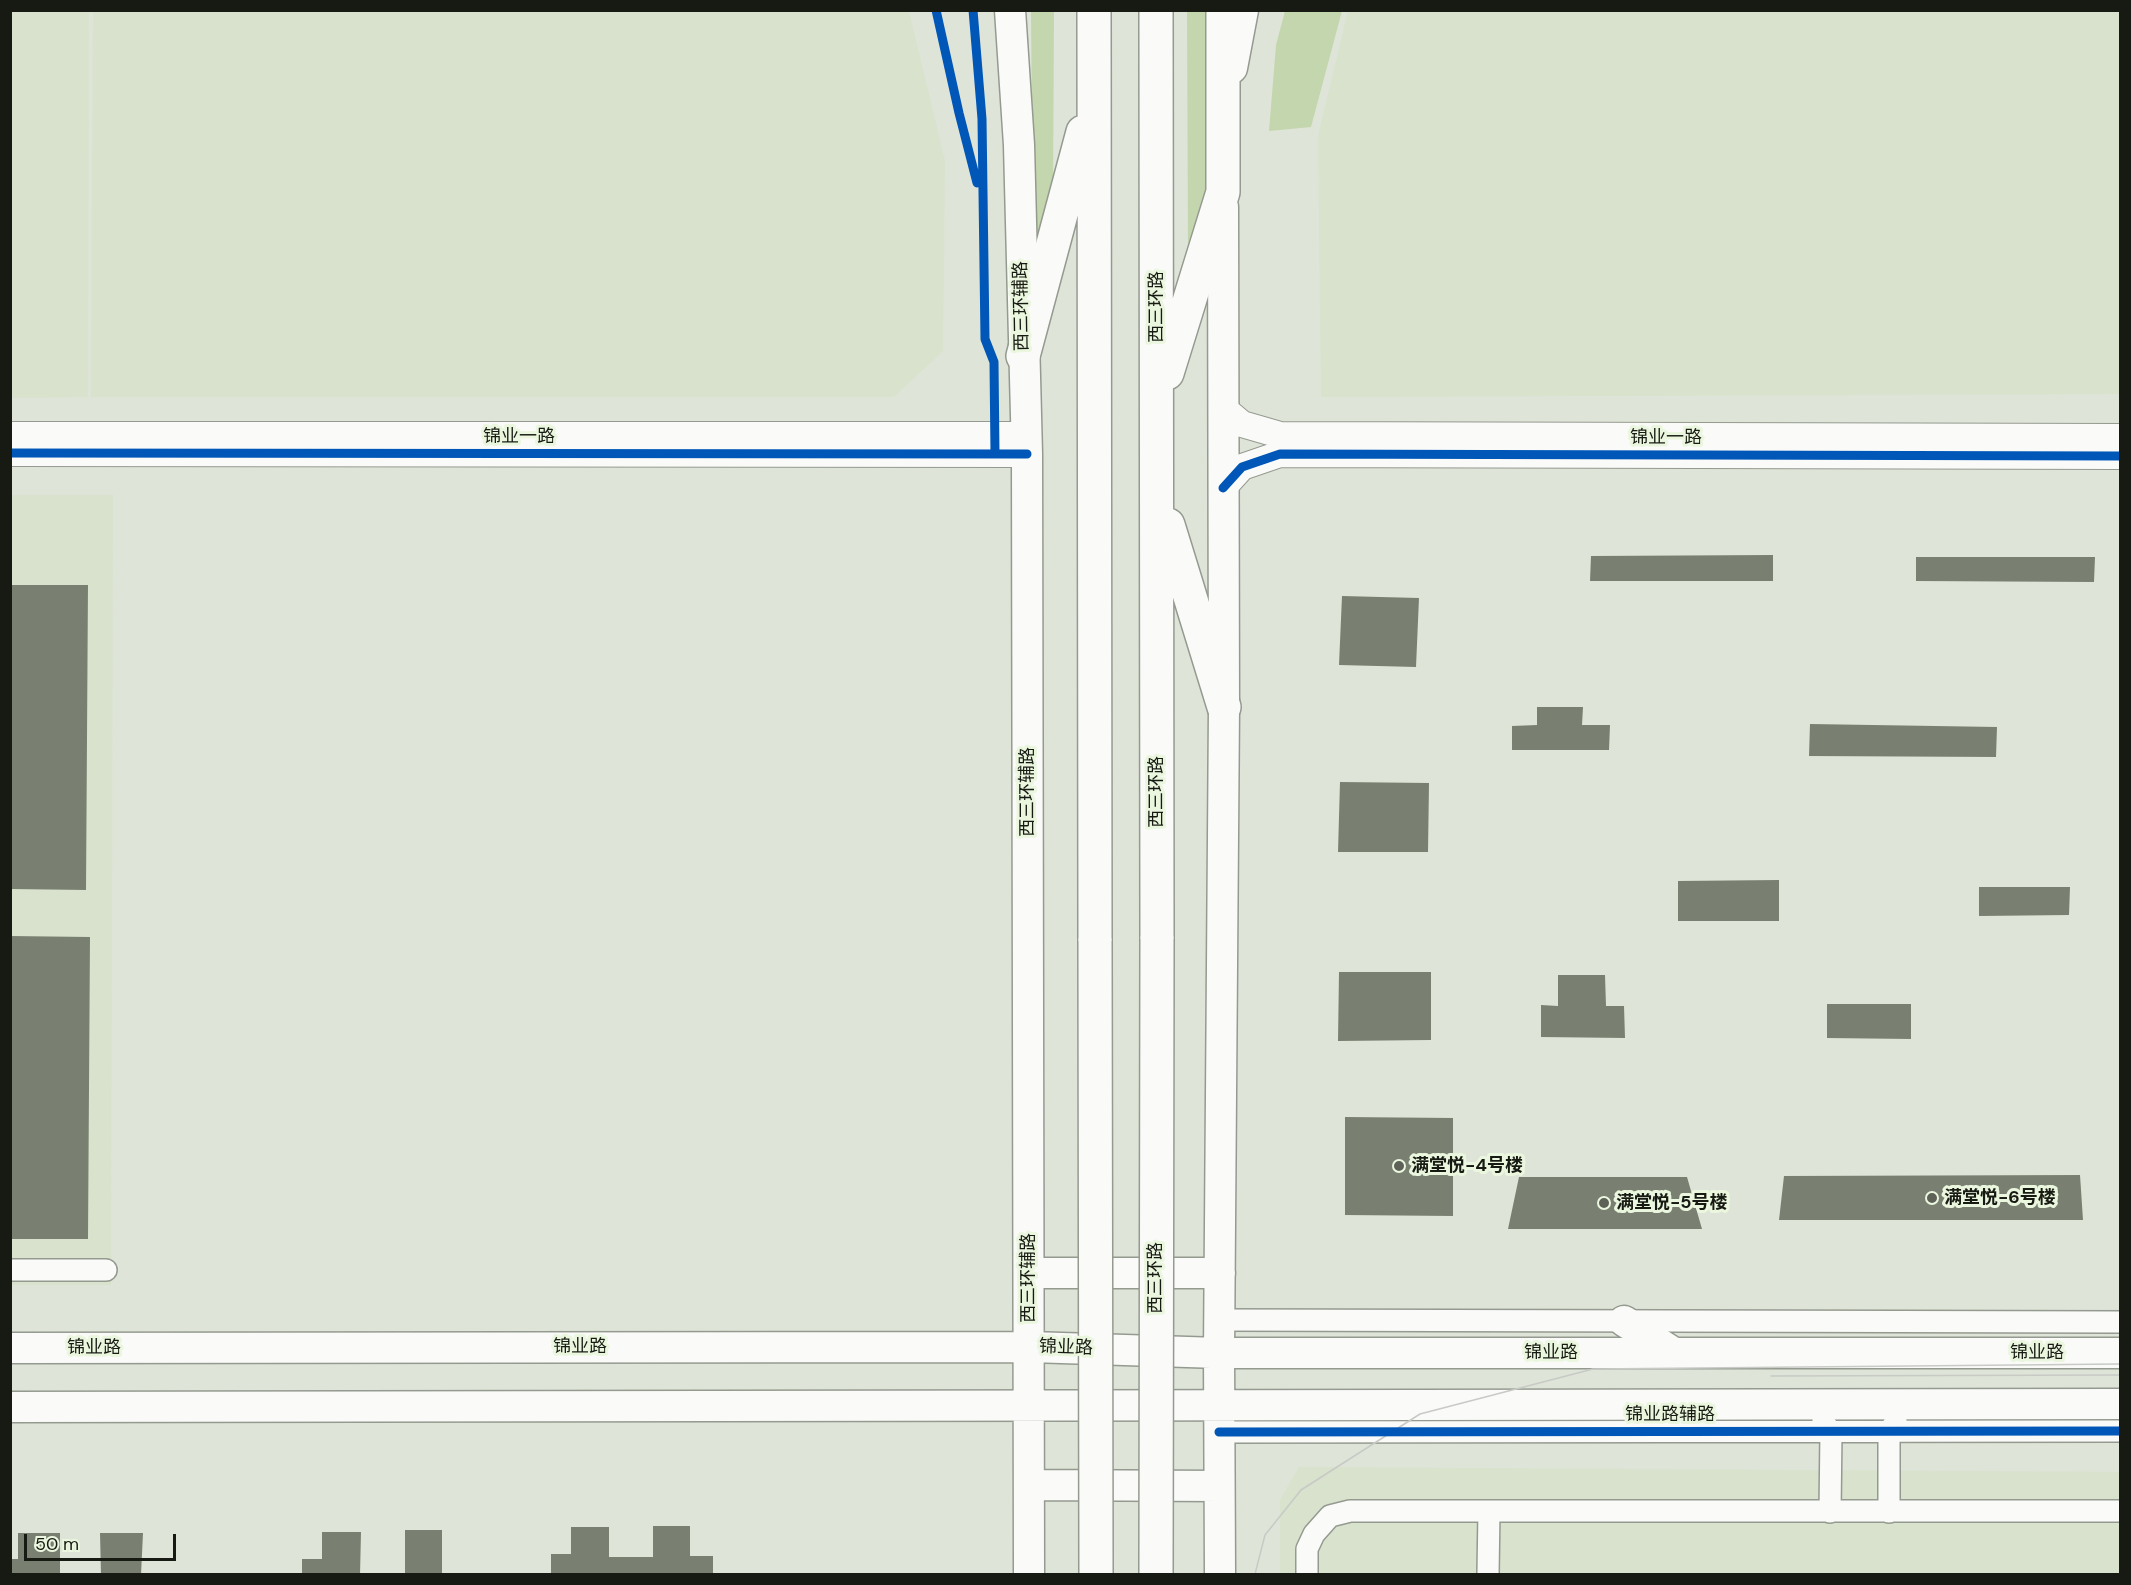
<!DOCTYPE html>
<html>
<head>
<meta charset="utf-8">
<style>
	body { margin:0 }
	#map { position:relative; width:2131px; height:1585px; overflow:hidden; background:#dee4d7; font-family:"DM Sans",sans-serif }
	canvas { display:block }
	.frame { position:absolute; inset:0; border:12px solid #171a12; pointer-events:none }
	.scale { position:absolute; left:24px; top:1534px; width:152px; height:27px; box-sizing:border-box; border:3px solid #171a12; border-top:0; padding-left:8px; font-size:18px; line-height:21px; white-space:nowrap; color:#171a12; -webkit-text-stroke:4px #ebf6df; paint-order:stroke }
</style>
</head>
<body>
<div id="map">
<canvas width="2131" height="1585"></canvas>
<div class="frame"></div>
<div class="scale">50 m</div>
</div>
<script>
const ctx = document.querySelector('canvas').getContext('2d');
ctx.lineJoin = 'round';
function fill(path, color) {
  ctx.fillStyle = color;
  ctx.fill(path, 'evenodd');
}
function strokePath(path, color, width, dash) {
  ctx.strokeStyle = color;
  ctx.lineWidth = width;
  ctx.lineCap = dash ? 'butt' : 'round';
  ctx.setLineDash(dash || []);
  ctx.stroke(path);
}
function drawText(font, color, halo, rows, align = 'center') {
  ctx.font = font + ' "DM Sans","Noto Sans SC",sans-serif';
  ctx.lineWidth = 6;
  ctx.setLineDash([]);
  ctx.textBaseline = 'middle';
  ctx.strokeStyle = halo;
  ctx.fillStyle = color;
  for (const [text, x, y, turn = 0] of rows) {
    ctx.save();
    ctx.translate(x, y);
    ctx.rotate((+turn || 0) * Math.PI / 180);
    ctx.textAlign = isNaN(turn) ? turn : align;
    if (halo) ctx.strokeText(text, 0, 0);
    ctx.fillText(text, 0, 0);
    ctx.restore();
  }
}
fill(new Path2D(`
	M 10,11 L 89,11 L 88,397 L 11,398 Z
	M 93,11 L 909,11 L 945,161 L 943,351 L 894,397 L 91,397 Z
	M 1348,11 L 2120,11 L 2120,394 L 1321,397 L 1318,136 Z
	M 10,495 L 113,495 L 111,1285 L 11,1285 Z
	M 1299,1467 L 2120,1472 L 2120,1574 L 1280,1574 L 1280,1500 Z`), '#d8e2cc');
fill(new Path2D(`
	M 1031,11 L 1054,11 L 1053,193 L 1038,251 L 1033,245 Z
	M 1187,11 L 1210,11 L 1209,182 L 1188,248 Z
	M 1285,11 L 1342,11 L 1311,127 L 1269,131 L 1276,45 Z`), '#c4d6ad');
fill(new Path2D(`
	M 1773,555 L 1773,581 L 1590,581 L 1591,556 Z
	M 1916,557 L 2095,557 L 2094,582 L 1916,581 Z
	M 10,585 L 88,585 L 86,890 L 10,889 Z
	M 1342,596 L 1419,598 L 1416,667 L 1339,665 Z
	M 1537,707 L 1583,707 L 1582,725 L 1610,725 L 1609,750 L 1512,750 L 1512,726 L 1537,725 Z
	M 1810,724 L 1997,727 L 1996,757 L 1809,756 Z
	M 1340,782 L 1429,783 L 1428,852 L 1338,852 Z
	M 1779,880 L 1779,921 L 1678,921 L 1678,881 Z
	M 1979,887 L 2070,887 L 2069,915 L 1979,916 Z
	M 10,936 L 90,937 L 88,1239 L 10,1239 Z
	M 1339,972 L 1431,972 L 1431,1040 L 1338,1041 Z
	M 1558,975 L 1605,975 L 1606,1006 L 1624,1006 L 1625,1038 L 1541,1037 L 1541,1005 L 1558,1006 Z
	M 1827,1004 L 1911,1004 L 1911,1039 L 1827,1038 Z
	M 1345,1117 L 1453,1118 L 1453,1216 L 1345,1215 Z
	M 2080,1175 L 2083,1220 L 1779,1220 L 1784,1176 Z
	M 1519,1177 L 1687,1177 L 1702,1229 L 1508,1229 Z
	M 653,1526 L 690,1526 L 690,1556 L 713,1556 L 713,1575 L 551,1575 L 551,1554 L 571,1554 L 571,1527 L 609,1527 L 609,1557 L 653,1557 Z
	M 405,1530 L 442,1530 L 442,1575 L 405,1575 Z
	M 322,1532 L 361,1532 L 360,1575 L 302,1575 L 302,1559 L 322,1559 Z
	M 18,1533 L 60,1533 L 60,1575 L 10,1575 L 10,1559 L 18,1559 Z
	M 100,1533 L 143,1533 L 141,1575 L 101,1575 Z`), '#7a8071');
const minor = new Path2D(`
	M 10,1270 L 106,1270
	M 1220,1320 L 2120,1322
	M 1823,1421 L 1831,1432 L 1830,1512
	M 1219,1432 L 2120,1431
	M 1889,1512 L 1889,1432 L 1896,1421
	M 1307,1574 L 1307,1549 L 1314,1534 L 1330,1516 L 1350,1511 L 2120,1511
	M 1488,1574 L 1489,1511`);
const tertiary = new Path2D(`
	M 1223,408 L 1242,424 L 1280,435 L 2120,437
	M 10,435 L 1026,435
	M 10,453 L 1027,454
	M 1223,488 L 1242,467 L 1280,454 L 2120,456`);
const secondary = new Path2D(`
	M 1010,10 L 1019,145 L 1027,454 L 1029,1574
	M 1232,68 L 1243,10
	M 1029,1273 L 1220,1273
	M 1624,1321 L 1674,1353
	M 10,1348 L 1030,1347 L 1219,1353 L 2120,1353
	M 10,1407 L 2120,1404
	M 1029,1485 L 1219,1486
	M 1220,1574 L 1219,1353 L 1224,707 L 1223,207`);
const trunk = new Path2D(`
	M 1094,10 L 1095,941
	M 1156,10 L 1157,939
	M 1023,356 L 1083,132
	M 1167,373 L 1223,192 L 1223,10
	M 1168,525 L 1224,707`);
strokePath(minor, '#959a90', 24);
strokePath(tertiary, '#959a90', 28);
strokePath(secondary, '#959a90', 33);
strokePath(trunk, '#959a90', 36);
strokePath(minor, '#fafbf9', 21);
strokePath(tertiary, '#fafbf9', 26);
strokePath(secondary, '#fafbf9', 30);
strokePath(trunk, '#fafbf9', 33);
strokePath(new Path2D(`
	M 1771,1376 L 2120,1375
	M 1255,1574 L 1265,1535 L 1301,1490 L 1420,1414 L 1593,1369 L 2120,1364`), '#c8cac6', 1.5);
const trunkBridge = new Path2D(`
	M 1095,941 L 1096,1574
	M 1156,1574 L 1157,939`);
strokePath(trunkBridge, '#959a90', 36, []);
strokePath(trunkBridge, '#fafbf9', 33);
strokePath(new Path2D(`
	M 936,10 L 959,113 L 977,183
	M 973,10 L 982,119 L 985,339 L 994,362 L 995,454
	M 10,453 L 1027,454
	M 1223,488 L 1242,467 L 1280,454 L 2120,456
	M 1219,1432 L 2120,1431`), '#0057b8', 9);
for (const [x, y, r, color] of [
	[1399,1166,6,"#5d6157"],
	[1932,1198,6,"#5d6157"],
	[1604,1203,6,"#5d6157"]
]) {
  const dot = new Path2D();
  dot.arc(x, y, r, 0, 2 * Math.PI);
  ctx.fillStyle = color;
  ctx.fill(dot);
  strokePath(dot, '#ebf6df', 2);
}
drawText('18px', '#171a12', '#ebf6df', [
	["西三环辅路",1022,306,-91],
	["西三环路",1157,307,-90],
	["锦业一路",519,437],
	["锦业一路",1666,438],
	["西三环辅路",1028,792,-90],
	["西三环路",1157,792,-90],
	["西三环辅路",1029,1278,-90],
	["西三环路",1156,1278,-90],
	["锦业路",580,1347],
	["锦业路",94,1348],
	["锦业路",1066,1348,2],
	["锦业路",1551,1353],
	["锦业路",2037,1353],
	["锦业路辅路",1670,1415]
]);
drawText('bold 18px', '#171a12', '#ebf6df', [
	["满堂悦-4号楼",1411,1166],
	["满堂悦-6号楼",1944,1198],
	["满堂悦-5号楼",1616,1203]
], 'left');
</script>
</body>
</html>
